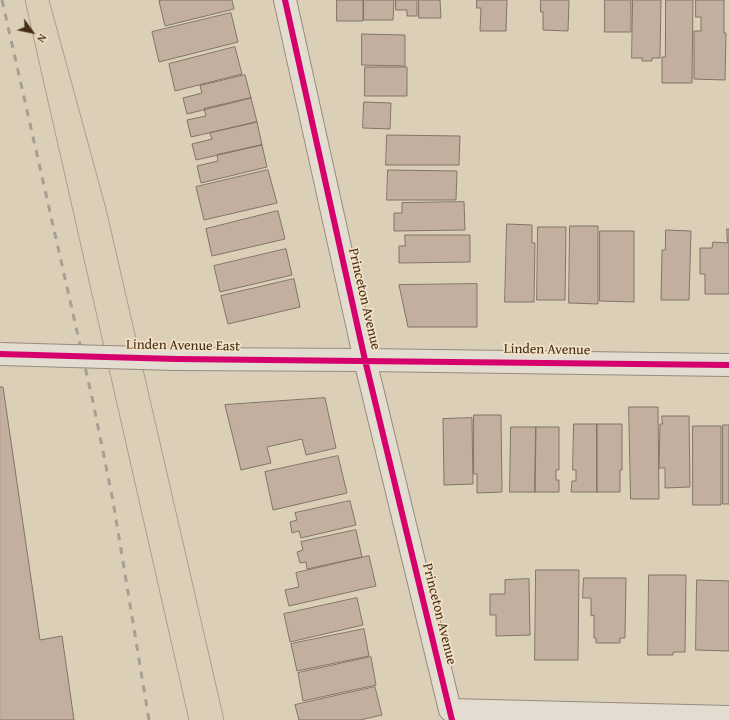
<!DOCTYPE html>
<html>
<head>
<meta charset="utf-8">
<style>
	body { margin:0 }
	#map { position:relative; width:729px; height:720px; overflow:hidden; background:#dccfb8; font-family:"Gentium Book Plus",serif }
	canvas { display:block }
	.north { position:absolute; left:12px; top:12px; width:40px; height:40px; -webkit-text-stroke:3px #f2e2c7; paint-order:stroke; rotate:123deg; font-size:11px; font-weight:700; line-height:16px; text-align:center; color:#442d14 }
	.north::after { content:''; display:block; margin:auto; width:14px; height:18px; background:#442d14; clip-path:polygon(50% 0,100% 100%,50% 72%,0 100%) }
</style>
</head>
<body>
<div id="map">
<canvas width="729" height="720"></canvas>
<div class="north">N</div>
</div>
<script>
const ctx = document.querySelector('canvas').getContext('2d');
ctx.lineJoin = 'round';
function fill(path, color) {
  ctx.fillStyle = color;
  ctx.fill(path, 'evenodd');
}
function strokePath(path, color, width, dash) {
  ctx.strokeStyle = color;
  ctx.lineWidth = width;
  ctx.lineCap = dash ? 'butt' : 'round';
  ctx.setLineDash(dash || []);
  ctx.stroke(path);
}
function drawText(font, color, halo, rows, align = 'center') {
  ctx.font = font + ' "Gentium Book Plus",serif';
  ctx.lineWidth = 3.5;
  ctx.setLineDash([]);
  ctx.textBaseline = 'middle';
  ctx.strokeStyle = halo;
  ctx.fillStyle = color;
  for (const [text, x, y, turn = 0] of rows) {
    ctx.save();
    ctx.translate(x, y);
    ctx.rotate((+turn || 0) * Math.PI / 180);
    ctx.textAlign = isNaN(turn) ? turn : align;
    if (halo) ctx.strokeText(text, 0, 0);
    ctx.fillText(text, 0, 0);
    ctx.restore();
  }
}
const building = new Path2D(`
	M 164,0 L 232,0 L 234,9 L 165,26 L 159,1 Z
	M 337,0 L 363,0 L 363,21 L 337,21 Z
	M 364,0 L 394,0 L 393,20 L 364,20 Z
	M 396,0 L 417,0 L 417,16 L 407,16 L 407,10 L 396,10 Z
	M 419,0 L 440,0 L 441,18 L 419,18 Z
	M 477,0 L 507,0 L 506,31 L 480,31 L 481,8 L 477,8 Z
	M 541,0 L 569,0 L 568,31 L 543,30 L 543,12 L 541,12 Z
	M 605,0 L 631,0 L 631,32 L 605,32 Z
	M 633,0 L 661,0 L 660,58 L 652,58 L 652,61 L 642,61 L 642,58 L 632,58 Z
	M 666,0 L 693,0 L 692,83 L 662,83 L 662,57 L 665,57 Z
	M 696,0 L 724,0 L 724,33 L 726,33 L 725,80 L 694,79 L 694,31 L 701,31 L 701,17 L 696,17 Z
	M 231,13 L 238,42 L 159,62 L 152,32 Z
	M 362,34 L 405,35 L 405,66 L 362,65 Z
	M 235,47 L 242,74 L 175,91 L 169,64 Z
	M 365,67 L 407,67 L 407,96 L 365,96 Z
	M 245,75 L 251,98 L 187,114 L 183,98 L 202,93 L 200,86 Z
	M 251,98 L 257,122 L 191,137 L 187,120 L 206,116 L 204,109 Z
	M 364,102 L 391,103 L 390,129 L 363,128 Z
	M 257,122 L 262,145 L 196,160 L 192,144 L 212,139 L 210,133 Z
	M 387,135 L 460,136 L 459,165 L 386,165 Z
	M 262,145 L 267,167 L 201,183 L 197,166 L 218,161 L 217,155 Z
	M 268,170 L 277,203 L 204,220 L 196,187 Z
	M 388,170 L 457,171 L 456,200 L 387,200 Z
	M 464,202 L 465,230 L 394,231 L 394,213 L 402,213 L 402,203 Z
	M 278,211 L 285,239 L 212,256 L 206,229 Z
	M 507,224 L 532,225 L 532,243 L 535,243 L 534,302 L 505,302 Z
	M 570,226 L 598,226 L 598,304 L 569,303 Z
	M 538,227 L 566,227 L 565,300 L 537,300 Z
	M 727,229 L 729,229 L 729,294 L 705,294 L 705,274 L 700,274 L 700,248 L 712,248 L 713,242 L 727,243 Z
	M 666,230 L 691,231 L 689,300 L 661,300 L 662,250 L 665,250 Z
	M 600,231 L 634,231 L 634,302 L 600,301 Z
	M 405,235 L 470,235 L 470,262 L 399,263 L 399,246 L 405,246 Z
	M 286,249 L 292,275 L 220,292 L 214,266 Z
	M 294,279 L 300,307 L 228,324 L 221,296 Z
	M 477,284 L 477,327 L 408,327 L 399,285 Z
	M 0,387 L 3,387 L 40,640 L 62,636 L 74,720 L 0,720 Z
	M 325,398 L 336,448 L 306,455 L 302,439 L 267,447 L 271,463 L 241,470 L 225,405 Z
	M 629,407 L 658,407 L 659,499 L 631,499 Z
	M 474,415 L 501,415 L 502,492 L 477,493 L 477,474 L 474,474 Z
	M 662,416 L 689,416 L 690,487 L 665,488 L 665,468 L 659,468 L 660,424 L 662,424 Z
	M 472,418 L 473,484 L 444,485 L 443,419 Z
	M 574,424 L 597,424 L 597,492 L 571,492 L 572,481 L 576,481 L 576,470 L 573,470 Z
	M 597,424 L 622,424 L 622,470 L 620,470 L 620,492 L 597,492 Z
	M 723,425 L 729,425 L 729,504 L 723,504 Z
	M 693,426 L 721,426 L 721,505 L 693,505 Z
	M 511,427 L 536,427 L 535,492 L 510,492 Z
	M 536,427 L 559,427 L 559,470 L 556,470 L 556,480 L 559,480 L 559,492 L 535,492 Z
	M 338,456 L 347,493 L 273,510 L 265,472 Z
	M 350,501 L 356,525 L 301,538 L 299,531 L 292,533 L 290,522 L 297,520 L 295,513 Z
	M 356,530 L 362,557 L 307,569 L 306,562 L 300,563 L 297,552 L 303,550 L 301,542 Z
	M 369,556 L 376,586 L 289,606 L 285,590 L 299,587 L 296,573 Z
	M 536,570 L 579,570 L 578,660 L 535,660 Z
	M 649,575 L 686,575 L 685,652 L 673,652 L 673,655 L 648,655 Z
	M 584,578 L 626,578 L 625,638 L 620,638 L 620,643 L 596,643 L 596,638 L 594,638 L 594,615 L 591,616 L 591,598 L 583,598 Z
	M 529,579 L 530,635 L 496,636 L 496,615 L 490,615 L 490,594 L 505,594 L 505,580 Z
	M 697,580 L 729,581 L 729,651 L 696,650 Z
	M 357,598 L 363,625 L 290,642 L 284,614 Z
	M 364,629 L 369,656 L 297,671 L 291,644 Z
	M 371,657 L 376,685 L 303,701 L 298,673 Z
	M 375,687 L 382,715 L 360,720 L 299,720 L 295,705 Z`);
fill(building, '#c3af9f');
strokePath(building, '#807567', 1);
const minor = new Path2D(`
	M 285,0 L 365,360 L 729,365`);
const tertiary = new Path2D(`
	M 176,359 L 365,360 L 450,710 L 729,717`);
strokePath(minor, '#968b7c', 24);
strokePath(tertiary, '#968b7c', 24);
strokePath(minor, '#e3dcd1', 22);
strokePath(tertiary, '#e3dcd1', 22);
strokePath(new Path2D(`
	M 25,0 L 189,720
	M 49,0 L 106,209 L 224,720`), '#a69f94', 1);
strokePath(new Path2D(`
	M 2,0 L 93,402 L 113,501 L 149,720`), '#a69f94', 3, [7, 7]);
const tertiaryBridge = new Path2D(`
	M 0,354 L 176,359`);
strokePath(tertiaryBridge, '#968b7c', 24, []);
strokePath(tertiaryBridge, '#e3dcd1', 22);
strokePath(new Path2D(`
	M 285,0 L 365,360 L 452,720
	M 0,354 L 176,359 L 729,365`), '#d6006c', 6);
drawText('14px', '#442d14', '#f2e2c7', [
	["Princeton Avenue",364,299,77],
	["Linden Avenue East",183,346,1],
	["Linden Avenue",547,350,1],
	["Princeton Avenue",439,614,76]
]);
</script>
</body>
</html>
